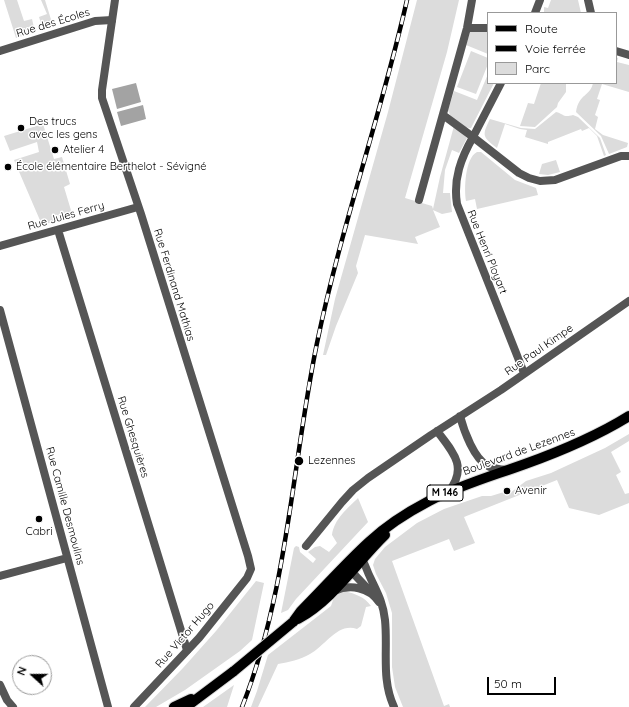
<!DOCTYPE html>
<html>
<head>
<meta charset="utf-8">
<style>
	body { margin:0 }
	#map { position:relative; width:629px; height:707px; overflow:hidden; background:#fff; font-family:Quicksand,sans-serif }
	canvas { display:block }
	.legend { position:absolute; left:487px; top:12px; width:130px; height:72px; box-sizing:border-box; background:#fff; border:1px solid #999; margin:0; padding:5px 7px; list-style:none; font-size:12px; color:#000 }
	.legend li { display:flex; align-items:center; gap:8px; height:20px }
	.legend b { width:20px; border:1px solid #999 }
	.north { position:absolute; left:12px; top:655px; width:40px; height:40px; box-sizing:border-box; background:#fff; border:1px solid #999; border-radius:50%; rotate:291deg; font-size:11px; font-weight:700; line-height:16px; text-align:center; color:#000 }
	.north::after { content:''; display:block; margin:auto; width:14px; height:18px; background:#000; clip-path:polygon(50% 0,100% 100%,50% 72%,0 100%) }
	.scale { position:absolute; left:487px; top:677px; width:69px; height:18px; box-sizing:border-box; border:2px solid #000; border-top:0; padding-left:5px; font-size:12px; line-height:14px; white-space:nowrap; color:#000; -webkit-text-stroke:3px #fff; paint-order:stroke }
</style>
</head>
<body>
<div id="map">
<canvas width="629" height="707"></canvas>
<ul class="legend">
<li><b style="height:5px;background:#000"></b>Route</li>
<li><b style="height:5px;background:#000"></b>Voie ferrée</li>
<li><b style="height:11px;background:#dcdcdc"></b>Parc</li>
</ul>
<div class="north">N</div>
<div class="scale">50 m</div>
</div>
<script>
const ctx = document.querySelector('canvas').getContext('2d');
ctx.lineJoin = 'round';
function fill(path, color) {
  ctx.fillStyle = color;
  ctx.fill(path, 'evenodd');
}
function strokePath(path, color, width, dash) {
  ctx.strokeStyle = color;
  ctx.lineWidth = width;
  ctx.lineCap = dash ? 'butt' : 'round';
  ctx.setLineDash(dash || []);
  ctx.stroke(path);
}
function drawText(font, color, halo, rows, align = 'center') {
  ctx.font = font + ' Quicksand,sans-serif';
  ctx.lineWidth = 3;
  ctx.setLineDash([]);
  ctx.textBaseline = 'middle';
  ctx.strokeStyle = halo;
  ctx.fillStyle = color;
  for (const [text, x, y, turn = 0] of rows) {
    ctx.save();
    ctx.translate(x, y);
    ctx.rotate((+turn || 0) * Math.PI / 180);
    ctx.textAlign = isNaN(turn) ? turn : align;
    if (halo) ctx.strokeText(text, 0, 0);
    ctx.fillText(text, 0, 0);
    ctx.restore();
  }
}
fill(new Path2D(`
	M 4,0 L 17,0 L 24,21 L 32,19 L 35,32 L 16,38 Z
	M 41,0 L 45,0 L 53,26 L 43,30 L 39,17 L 47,14 Z
	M 417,0 L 459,0 L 447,52 L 405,198 L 432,206 L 433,209 L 440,177 L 454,126 L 467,138 L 459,153 L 452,150 L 445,170 L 443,193 L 450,193 L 452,212 L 442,214 L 433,210 L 440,227 L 415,237 L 418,244 L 365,235 L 356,266 L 358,273 L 336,326 L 326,355 L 323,355 L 335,299 L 388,112 Z
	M 551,0 L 578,0 L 581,13 L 544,13 L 544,7 L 548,8 Z
	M 488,30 L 488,54 L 466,45 L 470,32 Z
	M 471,51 L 488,58 L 488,64 L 476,94 L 457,87 Z
	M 616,57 L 618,58 L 617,62 L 629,65 L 629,92 L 602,84 L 597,99 L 600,100 L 595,115 L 598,117 L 595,129 L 603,135 L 628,143 L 627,147 L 609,154 L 601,136 L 576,112 C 579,93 590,97 593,83 L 616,83 Z
	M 488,74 L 488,83 L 494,83 L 471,128 C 462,128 450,119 448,110 L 454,91 L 477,100 Z
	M 541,83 L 549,84 L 549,83 L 566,83 L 566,92 L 558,103 L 557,107 L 535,127 L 520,126 L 528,103 L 534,104 Z
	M 556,112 C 564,114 563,118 573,115 L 578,117 L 600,138 L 606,155 L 604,156 L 597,136 L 589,128 L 582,131 L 581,129 L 548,142 L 548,144 L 525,137 L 527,130 L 520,129 L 505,124 L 497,148 C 482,137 482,135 490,119 L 521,128 L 535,129 Z
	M 43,124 L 54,159 L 62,157 L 70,184 L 64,187 L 73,217 L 42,225 L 14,160 L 39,152 L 37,142 L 10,151 L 4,136 Z
	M 477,152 L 481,152 L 515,180 L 536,188 L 538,195 L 477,209 L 475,199 L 466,201 C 464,189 465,158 477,152 Z
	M 556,160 L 560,172 L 548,175 L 539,174 L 542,164 Z
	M 629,434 L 629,441 L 611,452 L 621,472 L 616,475 L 625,494 L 629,493 L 629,503 L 599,515 L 569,508 L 557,480 L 464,517 L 475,543 L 454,551 L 449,539 L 392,561 L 444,706 L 449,704 L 450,707 L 403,707 L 395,687 L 392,667 L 392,613 L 386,593 L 376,574 L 373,565 L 375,559 L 385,547 L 417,523 L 444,509 L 482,496 L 491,496 L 504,492 L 505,494 L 510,493 L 526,481 L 551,473 L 605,448 Z
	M 358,498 L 368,522 L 296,599 L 288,610 L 281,613 L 294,548 L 296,546 L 299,547 L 300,552 L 313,563 L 316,559 L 308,552 L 315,547 L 320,546 L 329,552 L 337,543 L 332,535 C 334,519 348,508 358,498 Z
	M 256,581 L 264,583 L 252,640 L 240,651 L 185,690 L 156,707 L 145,707 L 183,668 L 216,631 Z
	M 345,591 C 355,594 365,597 371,606 L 366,607 L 361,626 L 357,629 C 338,622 325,646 310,654 C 300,660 289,662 278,664 L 258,707 L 251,707 L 257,691 L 268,655 L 331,606 L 335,594 Z
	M 234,685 L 227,707 L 203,707 Z`), '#dcdcdc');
fill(new Path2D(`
	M 136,83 L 141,102 L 117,109 L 112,89 Z
	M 143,105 L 146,119 L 121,126 L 117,112 Z`), '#a3a3a3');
const primary = new Path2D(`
	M 298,619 C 334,599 356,563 385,535
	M 293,622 L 301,611 C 324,588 345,564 369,542 C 386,526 408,512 429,501 C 460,485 492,476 525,464 C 561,451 597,436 629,416
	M 174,707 L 191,699
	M 186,707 L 234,671`);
strokePath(primary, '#dbdbdb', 12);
strokePath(new Path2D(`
	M 588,0 L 591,13
	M 535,13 L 540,0
	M 467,28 L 488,28
	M 0,51 L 95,21 L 112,20
	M 616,51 L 629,55
	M 501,83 L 473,137 L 519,173 L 529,178 L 540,181 L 555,180 L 621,156 L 629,156
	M 443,115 L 473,137 C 461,158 453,179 457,204 L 524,373
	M 419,200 L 467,28 L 472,0
	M 58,230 L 187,650
	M 0,246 L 138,207
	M 0,310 L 108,707
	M 460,416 C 464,431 474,459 488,466 C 493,469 500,469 506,470
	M 437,431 C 453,452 468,467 449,491
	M 306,546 L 342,502 L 353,490 L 368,478 L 431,435 L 501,390 L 629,301
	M 359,555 C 365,562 366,569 370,577 C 377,592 383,602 385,620 C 388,650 381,679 394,707
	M 350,568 L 352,572 L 368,589
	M 0,576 L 67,558
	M 334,591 C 350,584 369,587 379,602
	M 0,685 L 7,700 L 13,707`), '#555', 8);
strokePath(new Path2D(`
	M 115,0 L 102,90 L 102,98 L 141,214 L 248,556 L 251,569 L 247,578 L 199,638 L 134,707`), '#555', 8);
strokePath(primary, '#000', 10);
const rail = new Path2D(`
	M 242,707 C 288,591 292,464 317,343 C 341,227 381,115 407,0`);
strokePath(rail, '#000', 4.5);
strokePath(rail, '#fff', 3, [9]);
const primaryBridge = new Path2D(`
	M 234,671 L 293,622`);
strokePath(primaryBridge, '#dbdbdb', 12, []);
strokePath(primaryBridge, '#000', 10);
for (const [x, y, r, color] of [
	[21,128,4,"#000"],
	[55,150,4,"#000"],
	[8,167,4,"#000"],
	[299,461,5,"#000"],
	[507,491,4,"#000"],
	[39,519,4,"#000"]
]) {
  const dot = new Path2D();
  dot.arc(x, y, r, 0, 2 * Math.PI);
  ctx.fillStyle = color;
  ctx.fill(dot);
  strokePath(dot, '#fff', 1.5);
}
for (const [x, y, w] of [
	[445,493,36]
]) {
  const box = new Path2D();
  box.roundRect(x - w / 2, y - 8, w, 16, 3);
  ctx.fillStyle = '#fff';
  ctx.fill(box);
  strokePath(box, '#000', 1);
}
drawText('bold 10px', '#000', null, [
	["M 146",445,493]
]);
drawText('11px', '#000', '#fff', [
	["Rue des Écoles",53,23,-17],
	["Rue Jules Ferry",66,216,-16],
	["Rue Henri Ployart",487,252,68],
	["Rue Ferdinand Mathias",174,285,73],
	["Rue Paul Kimpe",539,350,-35],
	["Rue Ghesquières",133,437,73],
	["Boulevard de Lezennes",519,452,-20],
	["Rue Camille Desmoulins",65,506,75],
	["Rue Victor Hugo",185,635,-49]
]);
drawText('11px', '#000', '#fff', [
	["Des trucs",29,122],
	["avec les gens",29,135],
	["Atelier 4",63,150],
	["École élémentaire Berthelot - Sévigné",16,167],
	["Lezennes",308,461],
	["Avenir",515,491],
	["Cabri",39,532,"center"]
], 'left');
</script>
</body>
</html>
